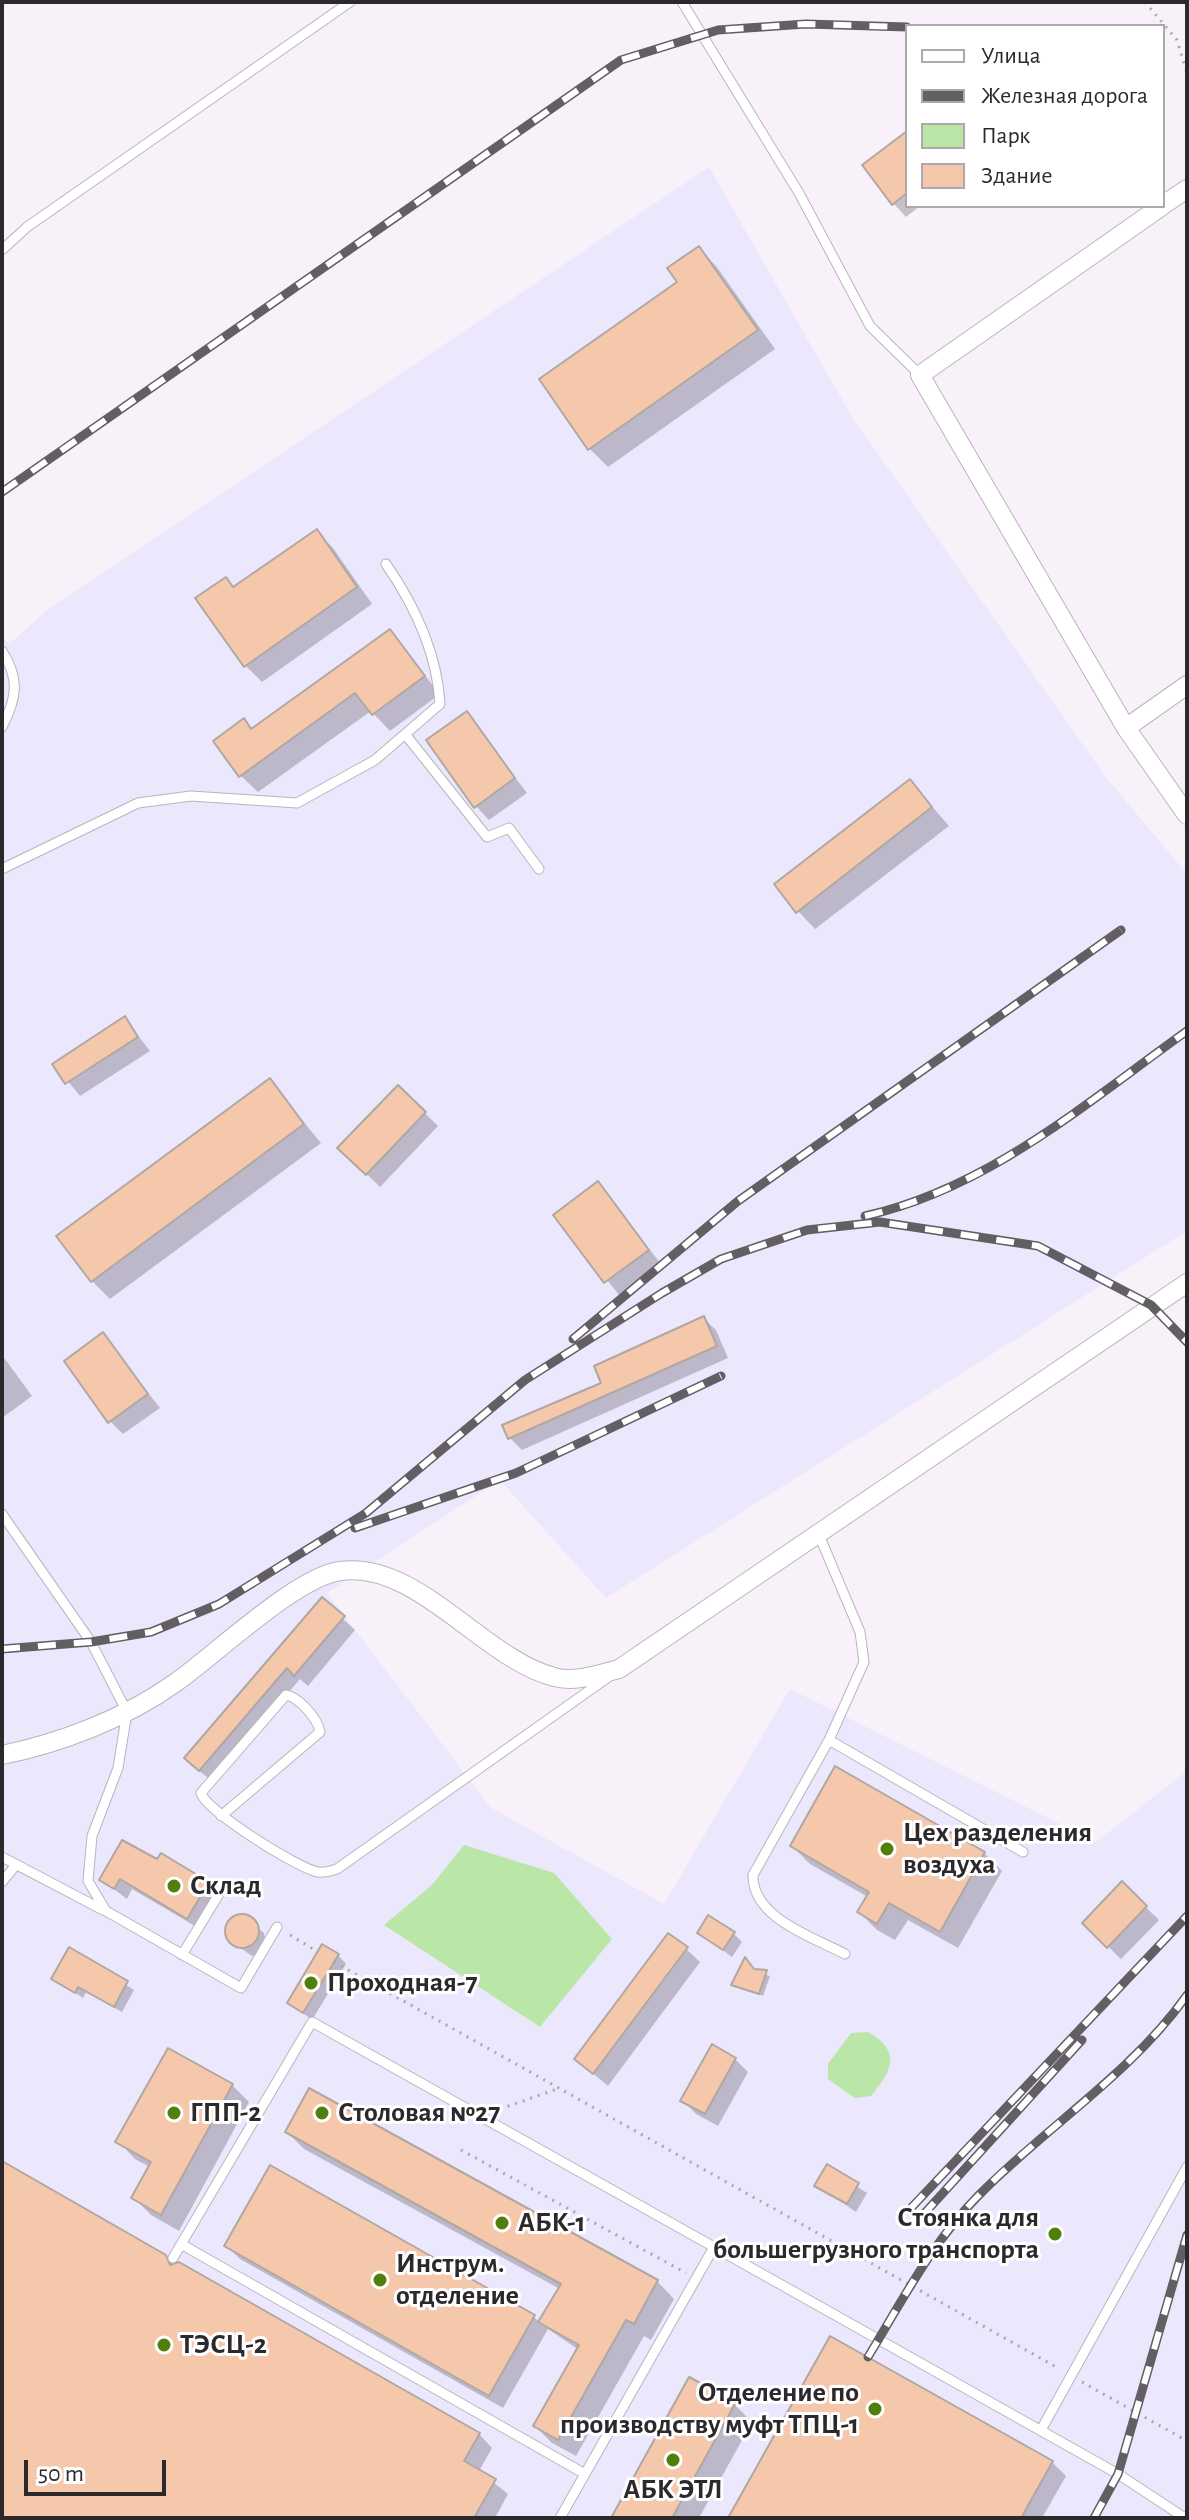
<!DOCTYPE html>
<html>
<head>
<meta charset="utf-8">
<style>
	body { margin:0 }
	#map { position:relative; width:1189px; height:2520px; overflow:hidden; background:#f8f1fa; font-family:"Alegreya Sans",sans-serif }
	canvas { display:block }
	.frame { position:absolute; inset:0; border:4px solid #2c292d; pointer-events:none }
	.legend { position:absolute; left:905px; top:24px; width:260px; height:184px; box-sizing:border-box; background:#fff; border:2px solid #aba9ab; margin:0; padding:10px 14px; list-style:none; font-size:24px; color:#2c292d }
	.legend li { display:flex; align-items:center; gap:16px; height:40px }
	.legend b { width:40px; border:2px solid #aba9ab }
	.scale { position:absolute; left:24px; top:2460px; width:142px; height:36px; box-sizing:border-box; border:4px solid #2c292d; border-top:0; padding-left:10px; font-size:24px; line-height:28px; white-space:nowrap; color:#2c292d; -webkit-text-stroke:6px #fff; paint-order:stroke }
</style>
</head>
<body>
<div id="map">
<canvas width="1189" height="2520"></canvas>
<div class="frame"></div>
<ul class="legend">
<li><b style="height:10px;background:#fff"></b>Улица</li>
<li><b style="height:10px;background:#625e63"></b>Железная дорога</li>
<li><b style="height:22px;background:#bae7a8"></b>Парк</li>
<li><b style="height:22px;background:#f5c8ac"></b>Здание</li>
</ul>
<div class="scale">50 m</div>
</div>
<script>
const ctx = document.querySelector('canvas').getContext('2d');
ctx.lineJoin = 'round';
function fill(path, color) {
  ctx.fillStyle = color;
  ctx.fill(path, 'evenodd');
}
function strokePath(path, color, width, dash) {
  ctx.strokeStyle = color;
  ctx.lineWidth = width;
  ctx.lineCap = dash ? 'butt' : 'round';
  ctx.setLineDash(dash || []);
  ctx.stroke(path);
}
function drawText(font, color, halo, rows, align = 'center') {
  ctx.font = font + ' "Alegreya Sans",sans-serif';
  ctx.lineWidth = 6;
  ctx.setLineDash([]);
  ctx.textBaseline = 'middle';
  ctx.strokeStyle = halo;
  ctx.fillStyle = color;
  for (const [text, x, y, turn = 0] of rows) {
    ctx.save();
    ctx.translate(x, y);
    ctx.rotate((+turn || 0) * Math.PI / 180);
    ctx.textAlign = isNaN(turn) ? turn : align;
    if (halo) ctx.strokeText(text, 0, 0);
    ctx.fillText(text, 0, 0);
    ctx.restore();
  }
}
fill(new Path2D(`
	M 709,167 L 852,417 L 1105,776 L 1187,874 L 1187,1231 L 606,1598 L 500,1480 L 327,1593 L 491,1808 L 664,1904 L 790,1689 L 1096,1842 L 1187,1771 L 1187,2518 L 2,2518 L 2,638 L 9,644 L 46,611 Z`), '#ebe7fd');
fill(new Path2D(`
	M 464,1845 L 554,1873 L 612,1939 L 540,2027 L 384,1925 L 432,1885 Z
	M 868,2032 C 902,2051 892,2071 871,2096 L 855,2098 L 828,2079 L 828,2064 L 851,2033 Z`), '#bae7a8');
fill(new Path2D(`
	M 907,133 L 907,206 L 920,206 L 906,217 L 893,203 Z
	M 698,248 L 716,266 L 775,349 L 608,467 L 590,449 Z
	M 316,531 L 333,548 L 372,604 L 262,682 L 246,666 L 226,579 L 235,589 Z
	M 390,632 L 440,694 L 390,731 L 371,711 L 258,792 L 241,776 L 243,721 L 253,731 Z
	M 467,714 L 527,793 L 489,820 L 476,806 Z
	M 910,781 L 949,826 L 815,929 L 798,911 Z
	M 125,1019 L 150,1051 L 80,1096 L 54,1064 Z
	M 270,1081 L 321,1143 L 110,1299 L 92,1281 Z
	M 398,1087 L 438,1126 L 380,1187 L 340,1148 Z
	M 598,1184 L 661,1264 L 619,1295 L 556,1215 Z
	M 703,1318 L 716,1330 L 728,1358 L 522,1450 L 510,1438 L 604,1384 Z
	M 103,1335 L 160,1408 L 123,1434 L 110,1421 Z
	M 2,1355 L 32,1396 L 2,1418 Z
	M 322,1600 L 355,1630 L 308,1686 L 300,1679 L 212,1781 L 198,1770 Z
	M 792,1846 L 984,1853 L 1002,1871 L 958,1948 L 908,1920 L 895,1940 L 877,1930 L 859,1912 L 868,1897 L 810,1864 Z
	M 158,1862 L 208,1883 L 220,1895 L 200,1929 L 132,1889 L 127,1899 L 102,1880 Z
	M 1122,1884 L 1159,1920 L 1121,1959 L 1084,1923 Z
	M 242,1916 L 264,1933 L 266,1943 L 260,1954 L 252,1956 L 229,1940 L 227,1928 L 232,1919 Z
	M 699,1933 L 733,1933 L 742,1942 L 732,1957 Z
	M 686,1949 L 700,1962 L 608,2086 L 576,2059 Z
	M 70,1950 L 134,1990 L 122,2012 L 86,1992 L 83,1998 L 54,1978 Z
	M 338,1955 L 346,1964 L 312,2020 L 290,2003 Z
	M 754,1971 L 770,1976 L 763,1996 L 734,1984 Z
	M 735,2059 L 748,2072 L 718,2126 L 696,2114 L 683,2100 Z
	M 232,2085 L 249,2102 L 179,2231 L 151,2215 L 134,2198 L 150,2167 L 135,2159 L 118,2141 Z
	M 287,2132 L 657,2281 L 674,2299 L 651,2340 L 644,2336 L 576,2456 L 552,2443 L 535,2426 L 579,2350 L 548,2329 L 503,2408 L 240,2259 L 227,2246 L 534,2317 L 540,2323 L 560,2289 L 304,2149 Z
	M 2,2163 L 165,2256 L 174,2266 L 479,2434 L 492,2448 L 479,2471 L 508,2494 L 495,2518 L 2,2518 Z
	M 827,2167 L 867,2193 L 856,2212 L 817,2185 Z
	M 734,2404 L 752,2422 L 699,2518 L 613,2518 Z
	M 1052,2462 L 1066,2476 L 1042,2518 L 730,2518 Z`), '#0003');
const building = new Path2D(`
	M 907,131 L 907,193 L 892,205 L 862,165 Z
	M 699,246 L 758,330 L 588,450 L 539,379 L 677,282 L 667,268 Z
	M 317,529 L 357,587 L 244,667 L 195,598 L 226,577 L 233,587 Z
	M 390,629 L 425,676 L 372,715 L 355,693 L 239,777 L 213,741 L 244,718 L 251,729 Z
	M 467,711 L 515,778 L 474,808 L 426,740 Z
	M 910,779 L 932,807 L 796,913 L 774,884 Z
	M 125,1016 L 138,1037 L 65,1084 L 52,1064 Z
	M 270,1078 L 304,1124 L 91,1282 L 56,1236 Z
	M 398,1085 L 426,1112 L 366,1175 L 337,1148 Z
	M 598,1181 L 649,1250 L 604,1283 L 553,1215 Z
	M 704,1316 L 717,1346 L 508,1439 L 502,1425 L 601,1383 L 594,1366 Z
	M 103,1332 L 148,1394 L 108,1423 L 64,1361 Z
	M 322,1597 L 345,1616 L 294,1676 L 287,1668 L 199,1771 L 184,1758 Z
	M 835,1766 L 985,1852 L 940,1932 L 889,1903 L 877,1924 L 857,1912 L 869,1892 L 790,1846 Z
	M 122,1840 L 157,1859 L 161,1853 L 209,1882 L 187,1919 L 120,1879 L 114,1889 L 99,1880 Z
	M 1122,1881 L 1147,1906 L 1107,1948 L 1082,1923 Z
	M225 1931a17 17 0 1 1 34 0a17 17 0 1 1-34 0Z
	M 708,1915 L 735,1932 L 723,1950 L 697,1933 Z
	M 668,1933 L 688,1947 L 593,2074 L 574,2059 Z
	M 322,1944 L 339,1954 L 303,2013 L 287,2003 Z
	M 69,1947 L 128,1981 L 114,2007 L 78,1987 L 75,1993 L 51,1979 Z
	M 745,1957 L 754,1969 L 767,1970 L 759,1994 L 731,1985 Z
	M 712,2044 L 736,2058 L 705,2114 L 680,2101 Z
	M 168,2048 L 233,2084 L 161,2215 L 131,2198 L 151,2162 L 115,2142 Z
	M 309,2088 L 658,2280 L 634,2324 L 626,2320 L 558,2440 L 533,2426 L 579,2345 L 538,2322 L 561,2284 L 285,2132 Z
	M 2,2161 L 166,2255 L 170,2265 L 179,2262 L 480,2433 L 464,2461 L 496,2479 L 474,2518 L 2,2518 Z
	M 827,2164 L 859,2183 L 847,2204 L 814,2186 Z
	M 270,2165 L 535,2315 L 489,2396 L 224,2246 Z
	M 830,2336 L 1053,2461 L 1021,2518 L 728,2518 Z
	M 689,2377 L 736,2402 L 672,2518 L 611,2518 Z`);
fill(building, '#f5c8ac');
strokePath(building, '#b1a7a2', 2);
const lane = new Path2D(`
	M 682,2 L 799,193 L 870,326 L 920,375
	M 2,250 L 27,227 L 350,2
	M 2,651 C 20,679 17,698 2,727
	M 405,734 L 487,837 L 509,828 L 539,869
	M 2,869 L 138,803 L 191,796 L 297,803 L 375,760 L 440,704 C 437,652 415,606 386,564
	M 2,1514 L 91,1642 L 127,1712 L 118,1768 L 92,1836 L 88,1881 L 106,1911 L 241,1988 L 277,1927
	M 819,1535 L 860,1632 L 864,1662 L 829,1740
	M 221,1816 L 320,1732 C 318,1719 299,1697 286,1695 L 201,1793 C 206,1811 299,1869 318,1872 C 325,1873 331,1871 337,1869 L 607,1678
	M 2,1857 L 103,1910
	M 2,1882 L 16,1865
	M 845,1954 C 813,1937 752,1918 753,1875 L 829,1740 L 1023,1852
	M 182,1955 L 219,1894
	M 181,2244 L 585,2474
	M 173,2258 L 312,2022 L 714,2247
	M 1041,2430 L 1187,2167
	M 560,2518 L 714,2247 L 1118,2474 L 1185,2518`);
const street = new Path2D(`
	M 1163,205 L 1187,189
	M 1162,206 L 920,375 L 1126,728 L 1187,815
	M 1126,728 L 1187,685
	M 2,1755 C 61,1743 126,1718 175,1683 C 215,1655 296,1577 340,1571 C 417,1560 482,1658 554,1677 C 574,1683 600,1674 619,1669 L 1187,1283`);
strokePath(lane, '#bab4bd', 11);
strokePath(street, '#bab4bd', 20);
strokePath(new Path2D(`
	M 1145,2 L 1177,40 L 1187,73
	M 290,1935 L 318,1952
	M 334,1962 L 1058,2368
	M 500,2109 L 560,2088
	M 461,2150 L 686,2273
	M 1082,2382 L 1187,2441`), '#aca7ae', 3, [2, 6]);
strokePath(lane, '#fff', 9);
strokePath(street, '#fff', 18);
const rail = new Path2D(`
	M 2,492 L 621,60 L 718,30 L 806,24 L 907,27
	M 865,1216 C 989,1188 1086,1103 1187,1031
	M 573,1339 L 738,1201 L 1121,930
	M 355,1528 L 516,1473 L 721,1376
	M 2,1649 L 91,1642 L 151,1632 L 219,1604 L 366,1513 L 525,1380 L 662,1293 L 721,1259 L 807,1230 L 880,1222 L 1038,1246 L 1151,1305 L 1187,1342
	M 911,2208 L 1187,1916
	M 922,2216 L 1082,2040
	M 868,2357 C 902,2301 933,2241 979,2195 C 1047,2126 1130,2075 1187,1995
	M 1094,2518 L 1118,2474 L 1187,2235`);
strokePath(rail, '#625e63', 9);
strokePath(rail, '#fff', 6, [18]);
for (const [x, y, r, color] of [
	[887,1849,8,"#507f0c"],
	[174,1886,8,"#507f0c"],
	[311,1983,8,"#507f0c"],
	[174,2113,8,"#507f0c"],
	[322,2113,8,"#507f0c"],
	[502,2223,8,"#507f0c"],
	[1055,2234,8,"#507f0c"],
	[380,2280,8,"#507f0c"],
	[164,2345,8,"#507f0c"],
	[875,2409,8,"#507f0c"],
	[673,2460,8,"#507f0c"]
]) {
  const dot = new Path2D();
  dot.arc(x, y, r, 0, 2 * Math.PI);
  ctx.fillStyle = color;
  ctx.fill(dot);
  strokePath(dot, '#fff', 3);
}
drawText('bold 28px', '#2c292d', '#fff', [
	["Цех разделения",903,1833],
	["воздуха",903,1865],
	["Склад",190,1886],
	["Проходная-7",327,1983],
	["ГПП-2",190,2113],
	["Столовая №27",338,2113],
	["Стоянка для",1039,2218,"right"],
	["большегрузного транспорта",1039,2250,"right"],
	["АБК-1",518,2223],
	["Инструм.",396,2264],
	["отделение",396,2296],
	["ТЭСЦ-2",180,2345],
	["Отделение по",859,2393,"right"],
	["производству муфт ТПЦ-1",859,2425,"right"],
	["АБК ЭТЛ",673,2490,"center"]
], 'left');
</script>
</body>
</html>
